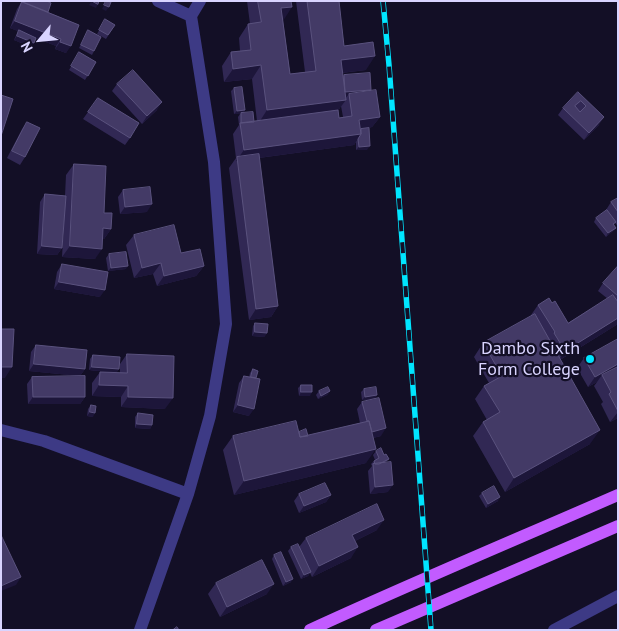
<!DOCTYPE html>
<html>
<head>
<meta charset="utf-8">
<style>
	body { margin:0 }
	#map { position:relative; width:619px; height:631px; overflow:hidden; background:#130f26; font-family:"PT Sans",sans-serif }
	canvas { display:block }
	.frame { position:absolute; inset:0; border:2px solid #d9d4ff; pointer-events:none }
	.north { position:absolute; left:15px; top:15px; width:50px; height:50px; -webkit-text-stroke:4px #130f26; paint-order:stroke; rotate:242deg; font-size:14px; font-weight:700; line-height:20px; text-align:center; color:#d9d4ff }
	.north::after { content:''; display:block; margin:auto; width:18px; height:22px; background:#d9d4ff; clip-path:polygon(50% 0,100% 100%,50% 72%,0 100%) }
</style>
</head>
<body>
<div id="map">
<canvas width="619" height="631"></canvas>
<div class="frame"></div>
<div class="north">N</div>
</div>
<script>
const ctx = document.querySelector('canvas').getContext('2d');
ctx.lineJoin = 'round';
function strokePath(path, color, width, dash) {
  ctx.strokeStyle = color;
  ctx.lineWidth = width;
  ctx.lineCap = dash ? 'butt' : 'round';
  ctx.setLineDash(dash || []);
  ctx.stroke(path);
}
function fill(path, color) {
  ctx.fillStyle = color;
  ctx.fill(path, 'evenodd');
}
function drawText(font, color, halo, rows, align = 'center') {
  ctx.font = font + ' "PT Sans",sans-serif';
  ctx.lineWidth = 4.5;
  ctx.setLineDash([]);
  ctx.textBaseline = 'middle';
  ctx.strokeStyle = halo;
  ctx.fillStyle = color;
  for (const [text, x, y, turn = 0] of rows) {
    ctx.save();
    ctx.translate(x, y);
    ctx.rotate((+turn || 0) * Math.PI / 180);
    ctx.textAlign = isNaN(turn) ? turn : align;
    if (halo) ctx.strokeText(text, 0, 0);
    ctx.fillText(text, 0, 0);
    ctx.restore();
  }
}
strokePath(new Path2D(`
	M 191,16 L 200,1
	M 1,430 L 44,441 L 188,494
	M 140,630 L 188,494 L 210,416 L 226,324 L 214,162 L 191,16 L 158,1
	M 554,630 L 618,596`), '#3d3a85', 12);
strokePath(new Path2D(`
	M 310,630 C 412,583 515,540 618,495
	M 376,630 L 618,526`), '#c25bff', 12);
const rail = new Path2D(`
	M 383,1 L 389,65 L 431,630`);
strokePath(rail, '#00e5ff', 5.5);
strokePath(rail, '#130f26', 4, [11]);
fill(new Path2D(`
	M 22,1 L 47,1 L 48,12 L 79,25 L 66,53 L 55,49 L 56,46 L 36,38 L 31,47 L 14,40 L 18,31 L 10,28 L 17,9 Z
	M 247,1 L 291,1 L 283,20 L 290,74 L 305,72 L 296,1 L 339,1 L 344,46 L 366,70 L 342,73 L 343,76 L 344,75 L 371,90 L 371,91 L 380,117 L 372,127 L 368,128 L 367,150 L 356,150 L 356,142 L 354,145 L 259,158 L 278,306 L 271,317 L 249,320 L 229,168 L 236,158 L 233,134 L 239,125 L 238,117 L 240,114 L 234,114 L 231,91 L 234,88 L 245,110 L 243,113 L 254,122 L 257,121 L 252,79 L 224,82 L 222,66 L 231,52 L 240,51 L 239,38 L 248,24 L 250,24 ZM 341,106 L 343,117 L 339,118 L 338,111 Z
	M 103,23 L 115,25 L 106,39 L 97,34 Z
	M 88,30 L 94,51 L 92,55 L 79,48 Z
	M 77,56 L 96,62 L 85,80 L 69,70 Z
	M 117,84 L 157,110 L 142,124 L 112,91 Z
	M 578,92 L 599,125 L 584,140 L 558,115 L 563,108 Z
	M 98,98 L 130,138 L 125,145 L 83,119 Z
	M 27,122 L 25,157 L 20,165 L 7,158 L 22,129 Z
	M 74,164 L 104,213 L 111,229 L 104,239 L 102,239 L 95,259 L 62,257 L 64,223 L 62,248 L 57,255 L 37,254 L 40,202 L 45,194 L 65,196 L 66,175 Z
	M 123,190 L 147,212 L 120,214 L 118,197 Z
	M 618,198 L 618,226 L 615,223 L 614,225 L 616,228 L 613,231 L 606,237 L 594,222 L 596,218 L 606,210 L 611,202 Z
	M 134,235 L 181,253 L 204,266 L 196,276 L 157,286 L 153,274 L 134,278 L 126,245 Z
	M 109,254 L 126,269 L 108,271 L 106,258 Z
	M 62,264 L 100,297 L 54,289 L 57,272 Z
	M 618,266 L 618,324 L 560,360 L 590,444 L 505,492 L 473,436 L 483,422 L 487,420 L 475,399 L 484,386 L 489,383 L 474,357 L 483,343 L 531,316 L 531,315 L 538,305 L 568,323 L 608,299 L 598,291 L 603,283 Z
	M 255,323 L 267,333 L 264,337 L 252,336 L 253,326 Z
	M 618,339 L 618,418 L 610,422 L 601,404 L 603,402 L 594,386 L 597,382 L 588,387 L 577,368 L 584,358 Z
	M 36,345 L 85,369 L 80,376 L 29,371 L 31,352 Z
	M 127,354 L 165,409 L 121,407 L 121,397 L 92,396 L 92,383 L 100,372 L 120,373 L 120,364 Z
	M 93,355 L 119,369 L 116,373 L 89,370 L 90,359 Z
	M 253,369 L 256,378 L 249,416 L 233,412 L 239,383 L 244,376 L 249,377 L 250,373 Z
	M 32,377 L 85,397 L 80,404 L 28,404 L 27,384 Z
	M 301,385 L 310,396 L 299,396 L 298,388 Z
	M 364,389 L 377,395 L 374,399 L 362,400 L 361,392 Z
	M 319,391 L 330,391 L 327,395 L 318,399 L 316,395 Z
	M 362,402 L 381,436 L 373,438 L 366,463 L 234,495 L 223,450 L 233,436 L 299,432 L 308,436 L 360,423 L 357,409 Z
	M 91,405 L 93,417 L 87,416 L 88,409 Z
	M 138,413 L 152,425 L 150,429 L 135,428 L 135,417 Z
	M 376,451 L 384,455 L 389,459 L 385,463 L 388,492 L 370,494 L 368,471 L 372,466 L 371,464 L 375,460 L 373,455 Z
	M 482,493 L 498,501 L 486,508 L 479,496 Z
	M 299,494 L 331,495 L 326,502 L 299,513 L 294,501 Z
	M 377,530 L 355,541 L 351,558 L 312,577 L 310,573 L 308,576 L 301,579 L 288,551 L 291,547 L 299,547 L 306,538 Z
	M 274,555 L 291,582 L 283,586 L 272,559 Z
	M 216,583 L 267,594 L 220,617 L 208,594 Z`), '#312854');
fill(new Path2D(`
	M 91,2 L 98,4 L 96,8 L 89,5 Z
	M 104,5 L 109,7 L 106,11 L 102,9 Z
	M 292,7 L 283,21 L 281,8 Z
	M 15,21 L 61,39 L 56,46 L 10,28 Z
	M 17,36 L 34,43 L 31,47 L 14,40 Z
	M 60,42 L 71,46 L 66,53 L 55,49 Z
	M 375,56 L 366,70 L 331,74 L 341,60 Z
	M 261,65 L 252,79 L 224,82 L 233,69 Z
	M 371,90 L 366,97 L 349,94 L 345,99 L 345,92 Z
	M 346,100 L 336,113 L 258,124 L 267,110 Z
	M 162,102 L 157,110 L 142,124 L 147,116 Z
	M 245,110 L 243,114 L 234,114 L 237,111 Z
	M 380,117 L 372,127 L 352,130 L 359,120 Z
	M 604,117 L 599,125 L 584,140 L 589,133 Z
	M 361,134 L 354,145 L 236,161 L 244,150 Z
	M 370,146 L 367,150 L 356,150 L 359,147 Z
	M 152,204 L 147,212 L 120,214 L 125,207 Z
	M 103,228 L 111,229 L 104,239 L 96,239 Z
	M 616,228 L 613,231 L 606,237 L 608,233 Z
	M 42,246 L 62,248 L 57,255 L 37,254 Z
	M 70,246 L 102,249 L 95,259 L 62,257 Z
	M 161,263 L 153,274 L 134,278 L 142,268 Z
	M 128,266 L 126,269 L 108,271 L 111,268 Z
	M 204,266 L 196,276 L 157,286 L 164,276 Z
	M 59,282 L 105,290 L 100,297 L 54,289 Z
	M 278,306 L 271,317 L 249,320 L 256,309 Z
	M 618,318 L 618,324 L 558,361 L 565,351 Z
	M 255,332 L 267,333 L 264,337 L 252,336 Z
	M 34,364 L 85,369 L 80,376 L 29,371 Z
	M 618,364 L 618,370 L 602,375 L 597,382 L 588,387 L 595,377 Z
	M 1,367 L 12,367 L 5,378 L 1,378 Z
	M 92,367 L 119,369 L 116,373 L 89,370 Z
	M 99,385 L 128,386 L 121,397 L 92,396 Z
	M 330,391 L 327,395 L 318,399 L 321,396 Z
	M 301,392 L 312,392 L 310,396 L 299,396 Z
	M 377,395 L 374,399 L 362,400 L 365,397 Z
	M 33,397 L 85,397 L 80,404 L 28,404 Z
	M 128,397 L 173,398 L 165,409 L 121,407 Z
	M 238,405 L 254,409 L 249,416 L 233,412 Z
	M 90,412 L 95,413 L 93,417 L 87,416 Z
	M 618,412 L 618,418 L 610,422 Z
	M 137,424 L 152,425 L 150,429 L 135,428 Z
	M 386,428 L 381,436 L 364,440 L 369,432 Z
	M 600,430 L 590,444 L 505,492 L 514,478 Z
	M 376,449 L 366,463 L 234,495 L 244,481 Z
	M 393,485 L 388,492 L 370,494 L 375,487 Z
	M 331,495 L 326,502 L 299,513 L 304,506 Z
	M 500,497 L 498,501 L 486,508 L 488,504 Z
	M 384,520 L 377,530 L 345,546 L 352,535 Z
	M 358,547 L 351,558 L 312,577 L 319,566 Z
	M 311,572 L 308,576 L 301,579 L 304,575 Z
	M 21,577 L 16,585 L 1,591 L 1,586 Z
	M 293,579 L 291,582 L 283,586 L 286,582 Z
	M 274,584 L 267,594 L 220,617 L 227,607 Z`), '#1d163a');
const building = new Path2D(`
	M 24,1 L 47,1 L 51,3 L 48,12 L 23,2 Z
	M 92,1 L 99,1 L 98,4 Z
	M 106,1 L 111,2 L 109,7 L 104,5 Z
	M 258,1 L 291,1 L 292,7 L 281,8 L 290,74 L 316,71 L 307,1 L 339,1 L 344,46 L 373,42 L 375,56 L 341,60 L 346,100 L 267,110 L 261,65 L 233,69 L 231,52 L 251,50 L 248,24 L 261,22 Z
	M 22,2 L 79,25 L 71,46 L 60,42 L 61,39 L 15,21 Z
	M 105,19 L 115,25 L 108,35 L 99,30 Z
	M 19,30 L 36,38 L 34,43 L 17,36 Z
	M 88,30 L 101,37 L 94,51 L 81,45 Z
	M 79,52 L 96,62 L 88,76 L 71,66 Z
	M 133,70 L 162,102 L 147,116 L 117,84 Z
	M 370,73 L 371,90 L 345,92 L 344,75 Z
	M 242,87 L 245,110 L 237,111 L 234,88 Z
	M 376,90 L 380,117 L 359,120 L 361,134 L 244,150 L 240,123 L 338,110 L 339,118 L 352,116 L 349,94 Z
	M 578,92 L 604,117 L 589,133 L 563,108 ZM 581,101 L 586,106 L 580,112 L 575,106 Z
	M 1,95 L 13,99 L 1,136 Z
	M 98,98 L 139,123 L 130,138 L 88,112 Z
	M 253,112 L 254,122 L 241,123 L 241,113 Z
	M 27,122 L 40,128 L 25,157 L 12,151 Z
	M 369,128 L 370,146 L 359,147 L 358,139 L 361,134 L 361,129 Z
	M 259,154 L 278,306 L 256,309 L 237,157 Z
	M 74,164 L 106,166 L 104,213 L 112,213 L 111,229 L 103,228 L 102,249 L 70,246 Z
	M 150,187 L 152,204 L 125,207 L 123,190 Z
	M 45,194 L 66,196 L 62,248 L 42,246 Z
	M 618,198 L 618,212 L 611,202 Z
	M 607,210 L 616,222 L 613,224 L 616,228 L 608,233 L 596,218 Z
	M 174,225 L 181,253 L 200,249 L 204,266 L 164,276 L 161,263 L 142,268 L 134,235 Z
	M 126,252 L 128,266 L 111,268 L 109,254 Z
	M 62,264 L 108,272 L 105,290 L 59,282 Z
	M 618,266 L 618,296 L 603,283 Z
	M 613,295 L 618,302 L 618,318 L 565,351 L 554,333 L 555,332 L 538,305 L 549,298 L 552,303 L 555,301 L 568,323 Z
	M 535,314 L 600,430 L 514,478 L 483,422 L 500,412 L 484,386 L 502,376 L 483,343 Z
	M 255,323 L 268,324 L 267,333 L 255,332 Z
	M 1,329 L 14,329 L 12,367 L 1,367 Z
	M 618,339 L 618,364 L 595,377 L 584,358 Z
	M 36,345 L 87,350 L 85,369 L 34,364 Z
	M 127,354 L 174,356 L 173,398 L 128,397 L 128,386 L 99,385 L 100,372 L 127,373 Z
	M 93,355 L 120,357 L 119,369 L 92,367 Z
	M 618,367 L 618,411 L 609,394 L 611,392 L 602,375 Z
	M 253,369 L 258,371 L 256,378 L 251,377 Z
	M 85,376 L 85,397 L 33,397 L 32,377 Z
	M 244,376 L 260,379 L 254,409 L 238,405 Z
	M 301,385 L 312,385 L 312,392 L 301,392 Z
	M 328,387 L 330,391 L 321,396 L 319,391 Z
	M 376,387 L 377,395 L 365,397 L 364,389 Z
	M 379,398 L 386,428 L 372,432 L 369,421 L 367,421 L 362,402 Z
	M 91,405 L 96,406 L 95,413 L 90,412 Z
	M 138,413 L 153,415 L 152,425 L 137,424 Z
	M 296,421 L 300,437 L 369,421 L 376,449 L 244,481 L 233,436 Z
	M 306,429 L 308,436 L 300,437 L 299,432 Z
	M 381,448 L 384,455 L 386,454 L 389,459 L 379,464 L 375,464 L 374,461 L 379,458 L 376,451 Z
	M 391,462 L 393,485 L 375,487 L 373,464 Z
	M 325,483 L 331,495 L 304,506 L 299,494 Z
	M 494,486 L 500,497 L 488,504 L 482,493 Z
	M 377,504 L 384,520 L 352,535 L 358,547 L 319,566 L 306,538 Z
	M 1,535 L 21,577 L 1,586 Z
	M 298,544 L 311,572 L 304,575 L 291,547 Z
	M 281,552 L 293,579 L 286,582 L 274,555 Z
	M 262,560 L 274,584 L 227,607 L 216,583 Z
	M 177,627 L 179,630 L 173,630 Z`);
fill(building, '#433a66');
strokePath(building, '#5a527e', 1);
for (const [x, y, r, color] of [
	[590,359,5,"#00e5ff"]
]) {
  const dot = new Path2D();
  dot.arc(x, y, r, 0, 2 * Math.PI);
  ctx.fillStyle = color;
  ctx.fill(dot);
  strokePath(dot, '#130f26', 2);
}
drawText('18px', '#d9d4ff', '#130f26', [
	["Dambo Sixth",580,349],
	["Form College",580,370]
], 'right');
</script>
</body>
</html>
